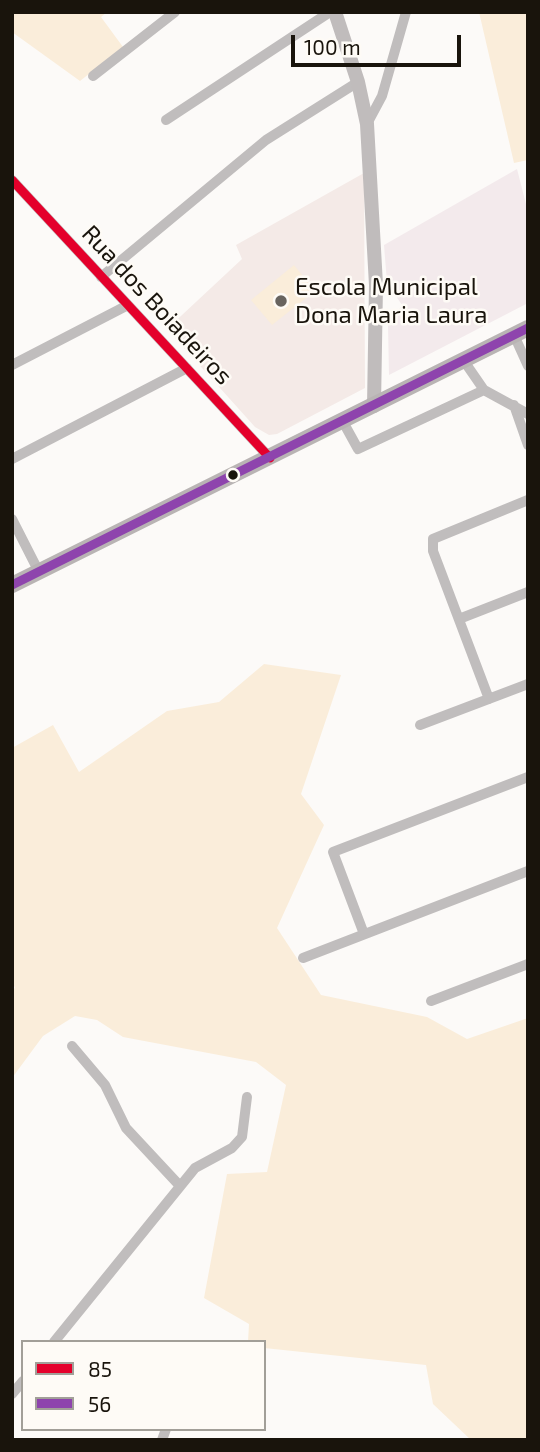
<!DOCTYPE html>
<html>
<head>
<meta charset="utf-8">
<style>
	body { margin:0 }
	#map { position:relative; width:540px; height:1452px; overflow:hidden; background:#fcfaf8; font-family:"Exo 2",sans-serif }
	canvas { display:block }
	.frame { position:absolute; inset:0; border:14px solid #19140c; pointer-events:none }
	.legend { position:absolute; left:21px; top:1340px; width:245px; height:91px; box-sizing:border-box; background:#fefbf6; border:2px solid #a29f98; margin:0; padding:9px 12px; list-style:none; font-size:21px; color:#19140c }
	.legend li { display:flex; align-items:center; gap:14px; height:35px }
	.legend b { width:35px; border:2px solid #a29f98 }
	.scale { position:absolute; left:291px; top:35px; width:170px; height:32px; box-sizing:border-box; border:4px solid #19140c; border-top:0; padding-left:9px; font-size:21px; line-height:24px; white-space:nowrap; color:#19140c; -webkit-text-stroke:5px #fefbf6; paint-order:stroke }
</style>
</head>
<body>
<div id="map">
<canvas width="540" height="1452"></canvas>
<div class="frame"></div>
<ul class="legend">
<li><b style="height:9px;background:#e4002b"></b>85</li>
<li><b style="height:9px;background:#8e44ad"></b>56</li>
</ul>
<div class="scale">100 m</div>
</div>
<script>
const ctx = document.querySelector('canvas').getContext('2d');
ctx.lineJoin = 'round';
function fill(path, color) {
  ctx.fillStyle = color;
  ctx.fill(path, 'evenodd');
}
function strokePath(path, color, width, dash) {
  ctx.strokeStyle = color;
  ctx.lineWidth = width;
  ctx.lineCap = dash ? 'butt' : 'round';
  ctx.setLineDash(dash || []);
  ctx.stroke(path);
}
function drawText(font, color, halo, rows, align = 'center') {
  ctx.font = font + ' "Exo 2",sans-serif';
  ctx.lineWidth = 5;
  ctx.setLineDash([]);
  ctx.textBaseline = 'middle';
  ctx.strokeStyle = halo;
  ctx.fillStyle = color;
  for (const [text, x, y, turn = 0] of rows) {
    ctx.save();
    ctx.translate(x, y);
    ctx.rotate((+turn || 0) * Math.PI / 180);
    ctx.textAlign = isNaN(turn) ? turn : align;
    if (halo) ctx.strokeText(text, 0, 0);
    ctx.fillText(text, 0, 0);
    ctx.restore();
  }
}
fill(new Path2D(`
	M 517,169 L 528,212 L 528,303 L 389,375 L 388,325 L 402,305 L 387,283 L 384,245 Z`), '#f3eaec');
fill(new Path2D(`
	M 364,173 L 365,388 L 277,434 L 269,435 L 255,427 L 167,329 L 242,259 L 236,245 Z`), '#f4eae7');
fill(new Path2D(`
	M 12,12 L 107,12 L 101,17 L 123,47 L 80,81 L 12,32 Z
	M 479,12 L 528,12 L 528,160 L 514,163 Z
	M 294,265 L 315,291 L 272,325 L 251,300 Z
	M 264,664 L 341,675 L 301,794 L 324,825 L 277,928 L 321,995 L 427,1017 L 467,1039 L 528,1018 L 528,1440 L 471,1440 L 433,1404 L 426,1365 L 264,1348 L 264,1342 L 248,1342 L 249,1324 L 204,1298 L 227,1174 L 267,1172 L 286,1085 L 256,1062 L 123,1037 L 97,1020 L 75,1016 L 43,1036 L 12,1078 L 12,990 L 15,988 L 12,981 L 12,748 L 53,725 L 79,772 L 167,711 L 219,702 Z`), '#faedda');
strokePath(new Path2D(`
	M 93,76 L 175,12
	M 166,120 L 330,12
	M 367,124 L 382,96 L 406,12
	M 12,180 L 270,458
	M 101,277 L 266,140 L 358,82
	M 514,335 L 528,366
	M 464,361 L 484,390 L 528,414
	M 12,365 L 128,305
	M 514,405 L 528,445
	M 342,420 L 358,449 L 484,390
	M 12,459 L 187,368
	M 12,519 L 39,572
	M 459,619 L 528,592
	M 489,699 L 433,551 L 433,539 L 528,500
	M 420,725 L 528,684
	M 364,934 L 333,852 L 528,777
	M 303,958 L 528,871
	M 431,1001 L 528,964
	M 72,1046 L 105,1085 L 126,1128 L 180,1186
	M 54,1342 L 195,1168 L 232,1148 L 242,1137 L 247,1097
	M 12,1394 L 23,1381
	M 162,1440 L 166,1429`), '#c0bdbd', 10);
strokePath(new Path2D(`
	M 335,12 L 358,82 L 367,124 L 376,285 L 374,406`), '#c0bcbc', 14);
strokePath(new Path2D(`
	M 12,585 L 528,328`), '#b9b4b4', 16);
strokePath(new Path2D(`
	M 12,180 L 270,458`), '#e4002b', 9);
strokePath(new Path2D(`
	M 12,585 L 528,328`), '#8e44ad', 9);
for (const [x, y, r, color] of [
	[281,301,7,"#68645f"],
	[233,475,6,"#19140c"]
]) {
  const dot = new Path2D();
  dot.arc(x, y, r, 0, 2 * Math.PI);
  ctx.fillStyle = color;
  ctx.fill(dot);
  strokePath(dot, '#fefbf6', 2.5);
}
drawText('24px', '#19140c', '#fefbf6', [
	["Escola Municipal",295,287],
	["Dona Maria Laura",295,315]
], 'left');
drawText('24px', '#19140c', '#fefbf6', [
	["Rua dos Boiadeiros",157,305,47]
]);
</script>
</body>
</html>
